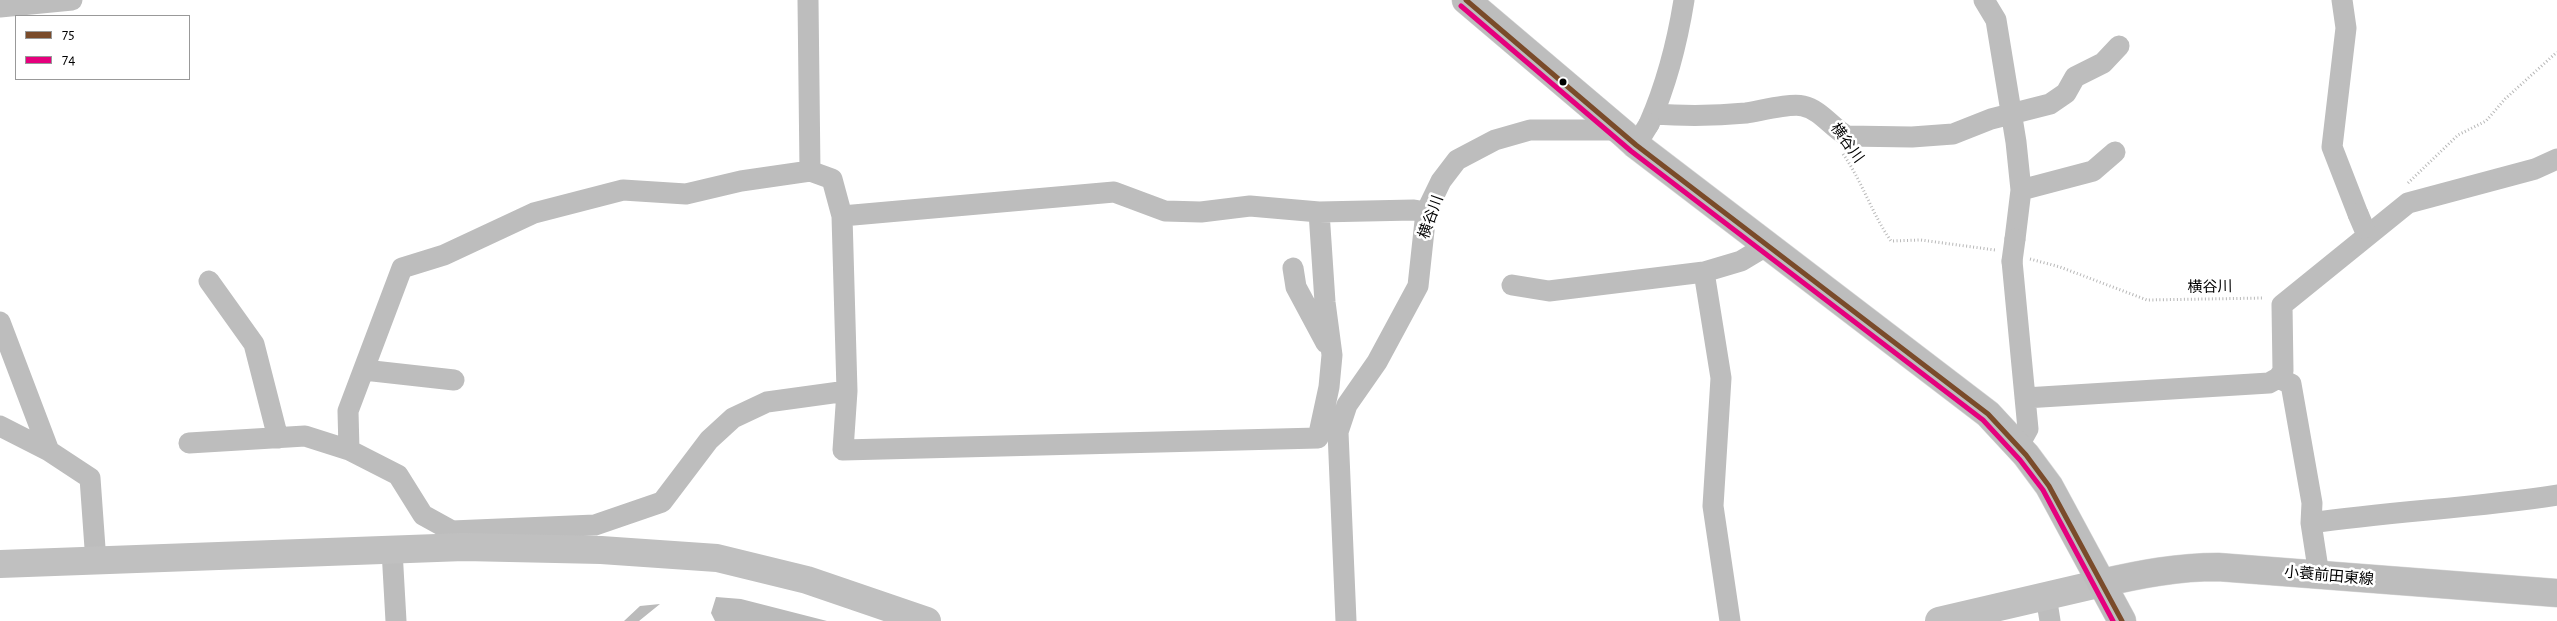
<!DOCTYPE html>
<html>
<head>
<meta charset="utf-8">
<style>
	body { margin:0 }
	#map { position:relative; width:2557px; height:621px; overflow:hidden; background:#fff; font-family:"Alegreya Sans",sans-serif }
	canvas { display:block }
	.legend { position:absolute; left:15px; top:15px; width:175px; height:65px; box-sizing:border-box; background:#fff; border:1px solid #999; margin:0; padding:6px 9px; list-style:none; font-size:15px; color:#000 }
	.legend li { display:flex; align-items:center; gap:10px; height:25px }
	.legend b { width:25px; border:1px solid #999 }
</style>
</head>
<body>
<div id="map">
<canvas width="2557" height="621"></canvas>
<ul class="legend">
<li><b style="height:6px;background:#7a4b2a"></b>75</li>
<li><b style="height:6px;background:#e5007d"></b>74</li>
</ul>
</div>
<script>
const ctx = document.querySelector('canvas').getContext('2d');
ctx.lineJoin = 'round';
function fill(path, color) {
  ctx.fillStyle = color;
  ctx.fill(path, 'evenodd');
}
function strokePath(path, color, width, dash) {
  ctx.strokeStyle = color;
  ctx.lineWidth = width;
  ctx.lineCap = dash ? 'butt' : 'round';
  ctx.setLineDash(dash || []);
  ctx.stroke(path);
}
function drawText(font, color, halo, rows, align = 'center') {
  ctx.font = font + ' "Alegreya Sans","Noto Sans JP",sans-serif';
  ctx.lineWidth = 5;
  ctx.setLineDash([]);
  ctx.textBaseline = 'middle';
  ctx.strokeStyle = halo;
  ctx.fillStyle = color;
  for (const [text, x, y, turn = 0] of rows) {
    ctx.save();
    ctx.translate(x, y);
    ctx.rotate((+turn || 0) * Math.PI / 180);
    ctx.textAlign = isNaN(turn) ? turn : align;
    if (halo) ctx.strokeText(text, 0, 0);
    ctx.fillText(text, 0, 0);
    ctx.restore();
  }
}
fill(new Path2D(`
	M 716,597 L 741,599 L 827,621 L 715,621 L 711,613 Z
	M 660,604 L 639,621 L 624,621 L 640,606 Z`), '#bbb');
const primary = new Path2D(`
	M 1466,0 L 1624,134
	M 1636,145 L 1988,414 L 2026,455 L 2049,486 L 2122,621
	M 2102,583 C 2141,574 2178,567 2218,567 L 2557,593`);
strokePath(primary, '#dbdbdb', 29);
strokePath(new Path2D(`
	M 1843,154 C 1862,181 1872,214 1891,241 L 1921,240 L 1995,250
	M 2408,183 L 2458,135 L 2486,121 L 2505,99 L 2557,52
	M 2030,259 L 2060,267 L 2147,300 L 2264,298`), '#b8b8b8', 3, [1, 2.5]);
strokePath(new Path2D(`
	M 1984,0 L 1996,20 L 2016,142 L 2021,190 L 2015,239
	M 2342,0 L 2346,28 L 2332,147 L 2358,214
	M 0,7 L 72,0
	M 1653,114 C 1684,116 1715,116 1746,113 C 1760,111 1790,103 1803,106 C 1821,110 1831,127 1847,136 L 1912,137 L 1953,134 L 1991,119 L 2050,104 L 2066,93 L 2075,77 L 2103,63 L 2119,46
	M 1649,124 C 1667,83 1677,44 1684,0
	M 2021,190 L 2093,171 L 2115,152
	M 842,216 L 1114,192 L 1165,211 L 1201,212 L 1250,206 L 1319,212 L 1414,210 L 1426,212 L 1441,181 L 1457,160 L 1495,140 L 1530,130 L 1619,130
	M 2012,261 L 2028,429 L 2018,447
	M 1293,268 L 1296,287 L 1326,343
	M 1704,272 L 1721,378 L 1713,506 L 1730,621
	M 209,281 L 254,344 L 278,438
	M 1512,285 L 1549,291 L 1704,272 L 1741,261 L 1766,246
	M 0,322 L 49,451 L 90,478 L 95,548
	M 364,370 L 454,380
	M 2278,378 L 2291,384 L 2312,503 L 2311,523
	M 847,391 L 843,450 L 1318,438 L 1329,387 L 1332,355 L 1325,302 L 1319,212
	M 2025,398 L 2269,383 L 2278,378 L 2283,371 L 2282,305 L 2408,203 L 2535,169 L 2557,159
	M 0,426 L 49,451
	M 189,443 L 305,436 L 349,450 L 348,411 L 402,268 L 444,255 L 534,213 L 623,190 L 686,194 L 741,181 L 810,171 L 808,0
	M 349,450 L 398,475 L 423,515 L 452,531 L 595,525 L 662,502 L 709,440 L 733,418 L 767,402 L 847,391 L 842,216 L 832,179 L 810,171
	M 392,550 L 396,621
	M 2319,575 L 2311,523 C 2393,511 2475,508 2557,495
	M 2046,596 L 2050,621
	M 1346,621 L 1338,432 L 1347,405 L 1377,362 L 1418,286 L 1426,212`), '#bdbdbd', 21);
strokePath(new Path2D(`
	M 0,564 L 464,547 L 601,550 L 717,558 L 807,580 L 927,621
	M 1939,621 L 2102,583`), '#c0c0c0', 28);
strokePath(primary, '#bdbdbd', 28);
const primaryBridge = new Path2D(`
	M 1624,134 L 1636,145`);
strokePath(primaryBridge, '#dbdbdb', 29, []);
strokePath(new Path2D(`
	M 1636,145 L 1649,124
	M 2358,214 L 2364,228
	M 2012,261 L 2015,239`), '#bdbdbd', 21);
strokePath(primaryBridge, '#bdbdbd', 28);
strokePath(new Path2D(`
	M 1466,0 L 1636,145 L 1988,414 L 2026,455 L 2049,486 L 2122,621`), '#7a4b2a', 5);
strokePath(new Path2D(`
	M 1461,6 L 1631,151 L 1983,420 L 2020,460 L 2043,490 L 2113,621`), '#e5007d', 5);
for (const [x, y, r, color] of [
	[1563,82,4.5,"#000"]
]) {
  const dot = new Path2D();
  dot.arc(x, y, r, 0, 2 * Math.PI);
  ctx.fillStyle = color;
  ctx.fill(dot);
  strokePath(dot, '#fff', 2);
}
drawText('15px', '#000', '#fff', [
	["横谷川",1847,143,54],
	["横谷川",1431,217,-70],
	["横谷川",2210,287,-1],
	["小蓑前田東線",2329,576,5]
]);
</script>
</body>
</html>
